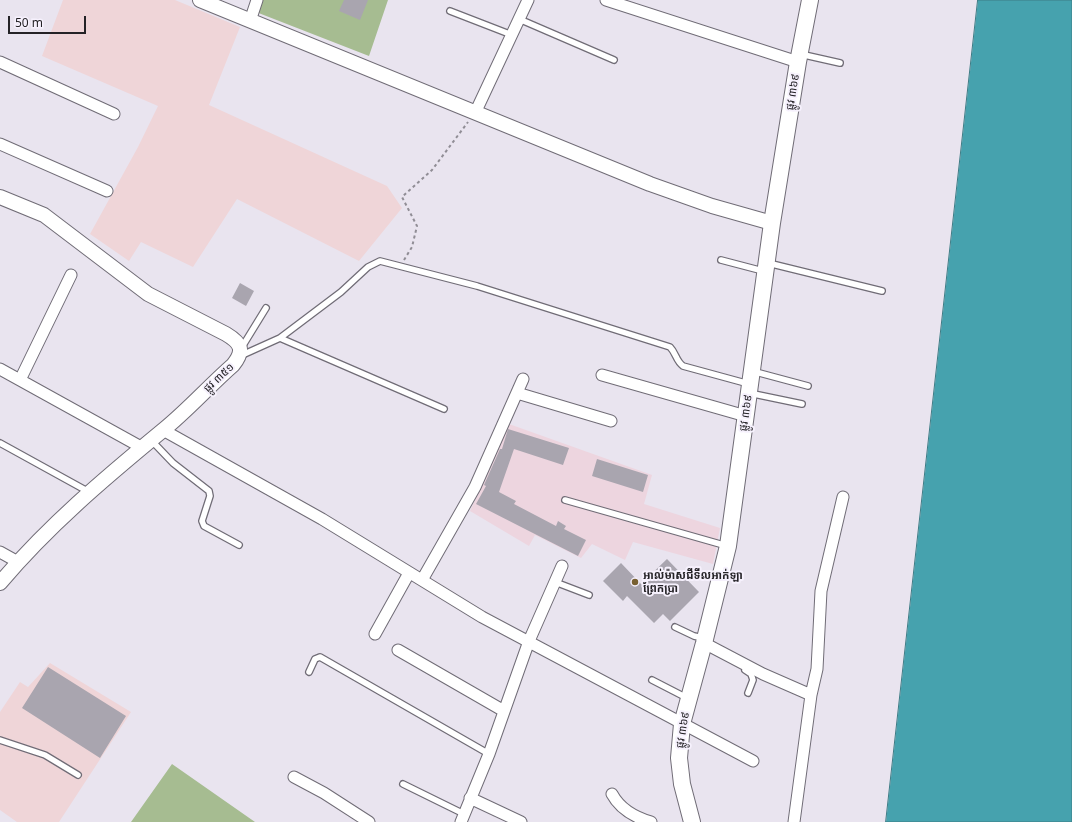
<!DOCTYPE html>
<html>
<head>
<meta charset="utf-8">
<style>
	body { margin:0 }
	#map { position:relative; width:1072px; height:822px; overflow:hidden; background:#e9e4ef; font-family:"Noto Sans",sans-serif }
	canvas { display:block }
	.scale { position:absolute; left:8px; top:16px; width:78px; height:18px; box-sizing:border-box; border:2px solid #242226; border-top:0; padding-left:5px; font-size:12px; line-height:14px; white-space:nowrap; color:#242226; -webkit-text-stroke:3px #f6f1fd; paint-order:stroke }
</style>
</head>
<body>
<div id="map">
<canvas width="1072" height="822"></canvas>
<div class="scale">50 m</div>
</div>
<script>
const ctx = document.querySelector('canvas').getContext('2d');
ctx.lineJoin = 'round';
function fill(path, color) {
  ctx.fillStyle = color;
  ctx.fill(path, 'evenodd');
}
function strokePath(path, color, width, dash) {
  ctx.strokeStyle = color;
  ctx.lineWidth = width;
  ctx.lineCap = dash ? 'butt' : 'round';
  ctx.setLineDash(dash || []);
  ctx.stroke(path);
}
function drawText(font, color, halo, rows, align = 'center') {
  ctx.font = font + ' "Noto Sans","Noto Sans Khmer",sans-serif';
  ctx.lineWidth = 4;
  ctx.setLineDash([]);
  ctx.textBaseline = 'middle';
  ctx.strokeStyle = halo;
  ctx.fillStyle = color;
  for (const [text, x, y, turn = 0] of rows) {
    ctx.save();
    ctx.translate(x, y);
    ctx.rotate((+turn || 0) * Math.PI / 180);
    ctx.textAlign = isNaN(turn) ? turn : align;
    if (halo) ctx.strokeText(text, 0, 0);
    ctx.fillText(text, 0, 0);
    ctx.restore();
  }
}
fill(new Path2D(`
	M 63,0 L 175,0 L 240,27 L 209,105 L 387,186 L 402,208 L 359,261 L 237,199 L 193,267 L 141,242 L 129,261 L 90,234 L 138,147 L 158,106 L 42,56 Z
	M 50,663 L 131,712 L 59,822 L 17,822 L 0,810 L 0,712 L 20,682 L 28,687 Z`), '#efd5d8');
fill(new Path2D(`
	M 509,424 L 652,475 L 644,504 L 720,528 L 713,564 L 633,542 L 625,560 L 592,544 L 581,558 L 535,535 L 529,546 L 470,511 Z`), '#edd5df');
fill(new Path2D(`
	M 261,0 L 388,0 L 369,56 L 256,12 Z
	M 172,764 L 255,822 L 131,822 Z`), '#a6bc91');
const water = new Path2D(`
	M 978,0 L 1072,0 L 1072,822 L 886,822 Z`);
fill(water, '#46a2ae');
strokePath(water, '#3c7c85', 1);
fill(new Path2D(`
	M 344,0 L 368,0 L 360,20 L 339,11 Z
	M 240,283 L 254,291 L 246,306 L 232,298 Z
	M 508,429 L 569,448 L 563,465 L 514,449 L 499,492 L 516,501 L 514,504 L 556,526 L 558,521 L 566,526 L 564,529 L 586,540 L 578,556 L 476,504 L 486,486 L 484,485 L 500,449 L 502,449 Z
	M 597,459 L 648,475 L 643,492 L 592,476 Z
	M 667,559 L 699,592 L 670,621 L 663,614 L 654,623 L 627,596 L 623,601 L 603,581 L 621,563 L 641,584 Z
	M 48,667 L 126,716 L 100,758 L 22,708 Z`), '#a9a5af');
const service = new Path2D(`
	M 450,11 L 512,35
	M 519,19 L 614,60
	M 800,54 L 840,63
	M 721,260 L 763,271
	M 768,263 L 882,291
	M 280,338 L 444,409
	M 242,347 L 266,308
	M 240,356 L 280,338 L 341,292 L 368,267 L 380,261 L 477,286 L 670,347 C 676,353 676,361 683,366 L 749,384
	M 752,371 L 808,386
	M 749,393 L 802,404
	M 151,440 L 173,463 L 209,491 L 210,496 L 202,521 L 204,526 L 239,545
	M 0,443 L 89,492
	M 565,500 L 727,546
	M 555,582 L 589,595
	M 675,627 L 694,636 L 703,638
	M 745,670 L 751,674 L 753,680 L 748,693
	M 309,672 L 315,659 L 320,657 L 489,754
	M 652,680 L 687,698
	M 0,740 L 45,755 L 78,775
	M 403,784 L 464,814`);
const minor = new Path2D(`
	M 606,0 L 798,62
	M 250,21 L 257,0
	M 0,62 L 114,114
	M 476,111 L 528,0
	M 0,144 L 107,191
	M 0,369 L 141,447
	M 602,375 L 746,416
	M 20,380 L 71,275
	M 517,393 L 611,421
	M 163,430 L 322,519 L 482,617 L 753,761
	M 0,552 L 18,562
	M 422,580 L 475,487 L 523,379
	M 375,634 L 409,573
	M 704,643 L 763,674 L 811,695
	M 398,650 L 504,711
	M 294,777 L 324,793 L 369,822
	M 612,794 C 620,809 634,817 651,822
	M 470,798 L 521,822
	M 461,822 L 489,754 L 529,641 L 562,566
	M 794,822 L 811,695 L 817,669 L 821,591 L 843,497`);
const tertiary = new Path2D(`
	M 200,0 L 650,184 L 712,206 L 772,223
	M 0,197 L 44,215 L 148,294 L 226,334 C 241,343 245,350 233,365 C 209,386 187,411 162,431 C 105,478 48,526 0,583`);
const secondary = new Path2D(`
	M 692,822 L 682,784 L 679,758 L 682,724 L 704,643 L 728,546 L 772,223 L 798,62 L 810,0`);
strokePath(service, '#706c76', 8);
strokePath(minor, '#706c76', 13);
strokePath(tertiary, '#706c76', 16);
strokePath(secondary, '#706c76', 18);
strokePath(new Path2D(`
	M 404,260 L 412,247 L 417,226 L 402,197 L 432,170 L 468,122`), '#908d95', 2, [3, 3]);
strokePath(service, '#fff', 5.5);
strokePath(minor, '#fff', 11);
strokePath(tertiary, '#fff', 14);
strokePath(secondary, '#fff', 16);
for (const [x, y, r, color] of [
	[635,582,4,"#786031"]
]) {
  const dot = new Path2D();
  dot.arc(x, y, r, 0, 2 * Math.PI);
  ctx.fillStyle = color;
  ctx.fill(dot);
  strokePath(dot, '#f6f1fd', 1.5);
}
drawText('11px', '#242226', '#f6f1fd', [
	["ផ្លូវ ៣៦៩",793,92,-81],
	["ផ្លូវ ៣៥១",219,378,-43],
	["ផ្លូវ ៣៦៩",746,413,-82],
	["ផ្លូវ ៣៦៩",683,730,-81]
]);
drawText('bold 11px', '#242226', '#f6f1fd', [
	["អាល់ម៉ាសជីទីលអាក់ឡា",643,576],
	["ព្រែកប្រា",643,589]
], 'left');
</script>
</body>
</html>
